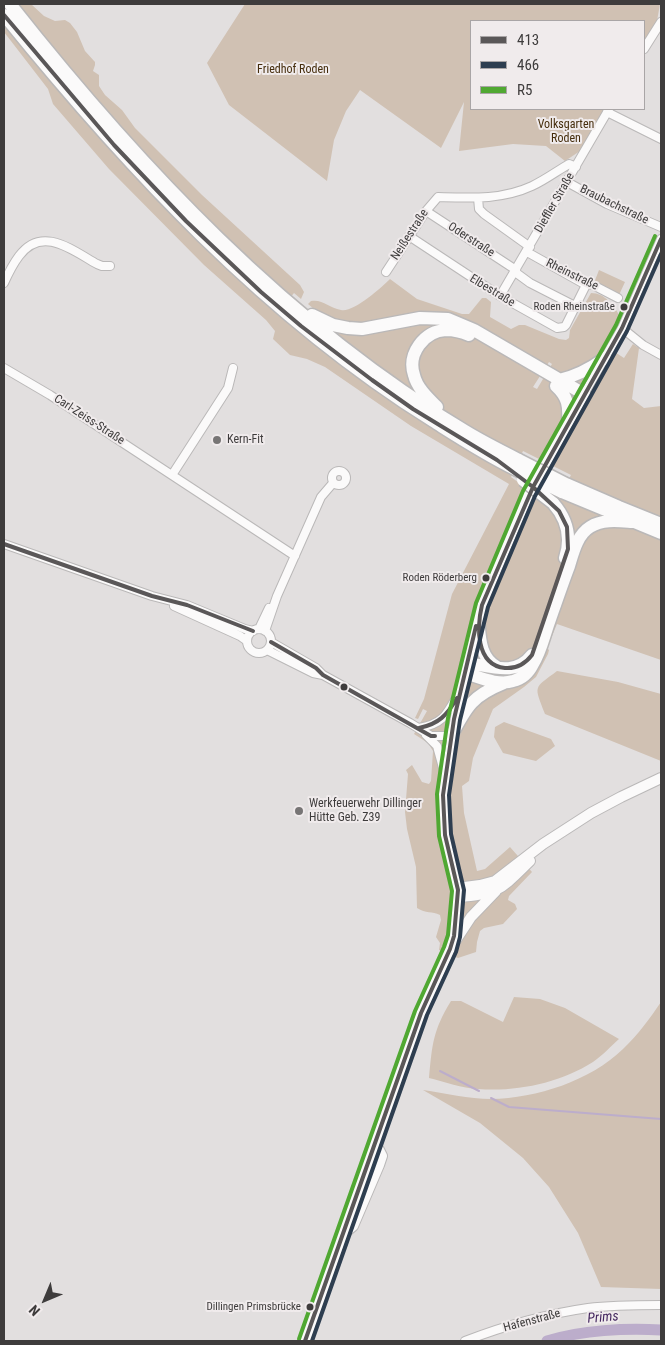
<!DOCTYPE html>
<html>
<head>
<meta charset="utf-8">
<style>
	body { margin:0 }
	#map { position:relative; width:665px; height:1345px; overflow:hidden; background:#e2dfdf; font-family:"Roboto Condensed",sans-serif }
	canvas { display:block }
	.frame { position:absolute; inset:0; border:5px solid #3e3c3c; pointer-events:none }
	.legend { position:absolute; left:470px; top:20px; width:175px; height:90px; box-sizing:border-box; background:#f0ebec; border:1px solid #a9a5a6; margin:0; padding:6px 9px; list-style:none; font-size:15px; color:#3e3c3c }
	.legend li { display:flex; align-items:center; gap:10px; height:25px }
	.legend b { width:25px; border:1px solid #a9a5a6 }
	.north { position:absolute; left:20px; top:1275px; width:50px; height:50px; -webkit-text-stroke:4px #f0ebec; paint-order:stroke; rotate:225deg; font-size:14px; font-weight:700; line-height:20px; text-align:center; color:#3e3c3c }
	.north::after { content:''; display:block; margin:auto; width:18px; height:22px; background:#3e3c3c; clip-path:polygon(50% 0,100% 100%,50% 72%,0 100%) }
</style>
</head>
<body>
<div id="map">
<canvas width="665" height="1345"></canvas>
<div class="frame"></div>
<ul class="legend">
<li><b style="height:6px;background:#5a5758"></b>413</li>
<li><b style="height:6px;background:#2e3e50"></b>466</li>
<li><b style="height:6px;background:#50a832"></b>R5</li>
</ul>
<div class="north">N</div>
</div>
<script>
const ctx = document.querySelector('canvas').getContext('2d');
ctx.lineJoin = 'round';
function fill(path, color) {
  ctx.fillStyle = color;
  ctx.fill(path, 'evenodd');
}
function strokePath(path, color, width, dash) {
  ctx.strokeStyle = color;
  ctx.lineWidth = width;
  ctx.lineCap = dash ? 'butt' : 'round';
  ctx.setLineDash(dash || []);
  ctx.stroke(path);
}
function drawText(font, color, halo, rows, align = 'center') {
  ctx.font = font + ' "Roboto Condensed",sans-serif';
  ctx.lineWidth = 4;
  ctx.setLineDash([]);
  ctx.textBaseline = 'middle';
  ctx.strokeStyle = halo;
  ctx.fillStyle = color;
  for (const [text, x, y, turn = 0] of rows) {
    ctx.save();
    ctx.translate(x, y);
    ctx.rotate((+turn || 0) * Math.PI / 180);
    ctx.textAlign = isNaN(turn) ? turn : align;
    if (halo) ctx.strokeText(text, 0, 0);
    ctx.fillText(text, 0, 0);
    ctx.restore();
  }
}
fill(new Path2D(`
	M 4,4 L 31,4 L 44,16 L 55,21 L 65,20 L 70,23 L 77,32 L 85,51 L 95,62 L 95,65 L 93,71 L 99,75 L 99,86 L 105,95 L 122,110 L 135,128 L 202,195 L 300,285 L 304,292 L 301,299 L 294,293 L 277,314 L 297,330 L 314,309 L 308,304 L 311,301 C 323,299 329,308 341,310 C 353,313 381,288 390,279 L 417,299 L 462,314 L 469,314 L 482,298 L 486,298 L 491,302 L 490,317 L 511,329 L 519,325 L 525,325 L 559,339 L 566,340 L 569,338 L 570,330 L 591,293 C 605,293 613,305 620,316 L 604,345 L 624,358 L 633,344 L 639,348 L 632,399 L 644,408 L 661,406 L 661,660 L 557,624 L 547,648 L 549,650 L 548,654 L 536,677 L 524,687 L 493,709 L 473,758 L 469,781 L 462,786 L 464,813 L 477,871 L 485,869 L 510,847 L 532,872 L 509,896 L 508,900 L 515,904 L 517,909 L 503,924 L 484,928 L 480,931 L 477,942 L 476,952 L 458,958 L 439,950 L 440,943 L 436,937 L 441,920 L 440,915 C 432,911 426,914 417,908 L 416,867 L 407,829 L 405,812 L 408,774 L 406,770 L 412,765 L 422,782 L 429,784 L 431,781 L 433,751 L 428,743 L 414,734 L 427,711 L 423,709 L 418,719 L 415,718 L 424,699 L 452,594 L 509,484 L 411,426 L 325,367 L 307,359 L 290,355 L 273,339 L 275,331 L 266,320 L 204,265 L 109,169 L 53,104 L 48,89 L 4,32 ZM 549,362 L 552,364 L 537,389 L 533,387 ZM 523,451 L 571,475 L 562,492 L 553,503 L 537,496 L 511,477 Z
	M 245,4 L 660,4 L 657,21 L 644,44 L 644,21 L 471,21 L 471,109 L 606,109 L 583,149 L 565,161 L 546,146 L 513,144 L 459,151 L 464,102 L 441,148 L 360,90 L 346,111 L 334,140 L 327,181 L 229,105 L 207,63 Z
	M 599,270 L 625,282 L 619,295 L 594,283 Z
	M 557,671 L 618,682 L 661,694 L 661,761 L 545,714 C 534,685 533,689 557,671 Z
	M 504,722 L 551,739 L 555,746 L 536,761 L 503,753 L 494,737 L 495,727 Z
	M 514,997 L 540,999 L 565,1008 L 619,1039 C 611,1046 602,1056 593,1062 C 560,1083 517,1092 478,1089 C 462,1088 445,1082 429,1078 C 432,1045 433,1030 451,1001 L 461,1001 L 503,1022 Z
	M 661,1002 L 661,1289 L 601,1287 L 578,1233 L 549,1187 L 523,1158 L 480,1123 L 423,1090 C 445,1093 469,1099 491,1099 C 537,1098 590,1081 623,1049 C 638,1035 650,1018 661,1002 Z`), '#d0c1b3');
strokePath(new Path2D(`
	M 440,1071 L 479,1091
	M 491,1098 L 509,1107 L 661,1119`), '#bcadcb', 2);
strokePath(new Path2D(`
	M 547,1341 C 581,1330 626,1328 661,1330`), '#bcadcb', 11);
const minor = new Path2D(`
	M 644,49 L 661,22
	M 607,112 L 661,139
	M 567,182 L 607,204 L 661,227
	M 478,198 L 479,209 L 484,214 L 530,247
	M 426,211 L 516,270
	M 409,236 L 500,296 L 557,328 L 564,327 L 566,325 L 586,285
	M 527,252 L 586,285 L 591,284 L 618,298
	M 386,272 L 426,211 L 438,197 C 470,198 502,200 532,186 C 545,180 557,171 569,164 L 576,167
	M 515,272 L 530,283 L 575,306
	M 4,283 C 8,274 13,264 19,256 C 42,225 72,250 97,264 L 102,266 L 110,266
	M 500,296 L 609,109
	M 622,328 L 643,345 L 661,355
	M 4,368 L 50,395 L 295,556
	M 584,394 L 622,328 L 661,239
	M332 478a7 7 0 1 1 14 0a7 7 0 1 1-14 0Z
	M 172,475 L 228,388 L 233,368
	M 4,544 L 152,596 L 187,605 L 245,629 L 253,631
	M 174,606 L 240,636 L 247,641
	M 259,629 L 269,608
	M247 641a12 12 0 1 1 24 0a12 12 0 1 1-24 0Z
	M 265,631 L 277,596 L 321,497 L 333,483
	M 271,642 L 316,668 L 323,675 L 410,723 L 431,736 L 451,736
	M 267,650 L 313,673 L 323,675
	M 419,728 C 442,724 446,716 457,696
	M 426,735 L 437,746 L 445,775
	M 465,1341 C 504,1326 546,1314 588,1308 C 612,1305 637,1305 661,1305`);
const major = new Path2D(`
	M 457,888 L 480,885 L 495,881 L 543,844 L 591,813 L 621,797 L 661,778
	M 458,897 C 499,895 502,888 530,861
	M 450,949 L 457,913 L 458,890 L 445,835 L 443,816 L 443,795 L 460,693 L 478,618 L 490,584 L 529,493 L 584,394
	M 342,1235 L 353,1226 L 379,1165 L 382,1156 L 379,1150 L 374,1147
	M 305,1341 L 421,1013 L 450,949 L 471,917 L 496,891`);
const highway = new Path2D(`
	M 10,4 C 138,166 287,325 465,431 C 483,442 501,451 519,460
	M 4,15 C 128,168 264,315 433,421 C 460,438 486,455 515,469
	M 312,315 L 333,325 L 348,328 L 362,329 L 420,318 L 448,319 L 474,330 L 584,394
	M 559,380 C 577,376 590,369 605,358
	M 556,386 C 568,397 569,406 568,421
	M 437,407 C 428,398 417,388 414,375 C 407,354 424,331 446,330 C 454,330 462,332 469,335
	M 566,484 L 619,507 L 661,524
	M 562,492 L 661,533
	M 553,503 C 567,519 572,537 565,558
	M 478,618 C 480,636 479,657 497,667
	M 467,663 C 491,666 515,677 532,655
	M 465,673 C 479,677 498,686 513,681 C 522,679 529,672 533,664 C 540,653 543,640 547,628 C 554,608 561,587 569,566 C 573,553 577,535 590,527 C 603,519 618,521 632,522
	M 451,736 C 467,706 472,696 504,683`);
strokePath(minor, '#bab8b8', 10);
strokePath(major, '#bab8b8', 12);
strokePath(highway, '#bab8b8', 15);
strokePath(minor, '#fbfafa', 8);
strokePath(major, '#fbfafa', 10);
strokePath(highway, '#fbfafa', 12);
const highwayBridge = new Path2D(`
	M 519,460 L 566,484
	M 515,469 L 562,492
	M 523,480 L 553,503`);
strokePath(highwayBridge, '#bab8b8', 15, []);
strokePath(highwayBridge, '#fbfafa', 12);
strokePath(new Path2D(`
	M 4,15 L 114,145 L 186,221 L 261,292 L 301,326 L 372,380 L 413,409 L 497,460 L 533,487
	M 533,487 L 559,511 L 567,527 L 568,549 L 532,655 C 525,664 517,669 505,668 C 475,665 477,626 482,605 Z
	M 533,487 L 622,328 L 661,239
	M 4,544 L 152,596 L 187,605 L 253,631
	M 271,642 L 316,668 L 323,675 L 431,736 L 435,736
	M 419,728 C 439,724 447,715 457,698
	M 305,1341 L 421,1013 L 450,949 L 454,936 L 458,890 L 445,835 L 443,795 L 454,719 L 476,626`), '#5a5758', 4);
strokePath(new Path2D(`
	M 312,1341 L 427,1015 L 456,952 L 460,937 L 464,890 L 451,834 L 449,795 L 460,720 L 488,607 L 535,496 L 627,331 L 661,254`), '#2e3e50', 4);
strokePath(new Path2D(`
	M 299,1339 L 415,1011 L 444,947 L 448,935 L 452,891 L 439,836 L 437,794 L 448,718 L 476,603 L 523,491 L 616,325 L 655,236`), '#50a832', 4);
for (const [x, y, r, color] of [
	[624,307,4.5,"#3e3c3c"],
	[217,440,5,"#777575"],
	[486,578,4.5,"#3e3c3c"],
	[344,687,4.5,"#3e3c3c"],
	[299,811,5,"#777575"],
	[310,1307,4.5,"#3e3c3c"]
]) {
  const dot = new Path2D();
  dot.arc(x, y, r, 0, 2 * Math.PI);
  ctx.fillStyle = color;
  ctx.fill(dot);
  strokePath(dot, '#f0ebec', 2);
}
drawText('11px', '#3e3c3c', '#f0ebec', [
	["Roden Rheinstraße",615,307],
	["Roden Röderberg",477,578],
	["Dillingen Primsbrücke",301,1307]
], 'right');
drawText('12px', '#452d0c', '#f0ebec', [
	["Friedhof Roden",293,70],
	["Volksgarten",566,125],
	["Roden",566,139]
]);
drawText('12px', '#3e3c3c', '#f0ebec', [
	["Dieffler Straße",555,203,-60],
	["Braubachstraße",614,205,26],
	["Neißestraße",410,235,-57],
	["Oderstraße",471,240,33],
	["Rheinstraße",572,275,26],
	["Elbestraße",492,291,31],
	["Carl-Zeiss-Straße",89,420,33],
	["Hafenstraße",532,1321,-15]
]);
drawText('12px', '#3e3c3c', '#f0ebec', [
	["Kern-Fit",227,440],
	["Werkfeuerwehr Dillinger",309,804],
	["Hütte Geb. Z39",309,818]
], 'left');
drawText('italic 14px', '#44275f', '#f0ebec', [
	["Prims",603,1318,-5]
]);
</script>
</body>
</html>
